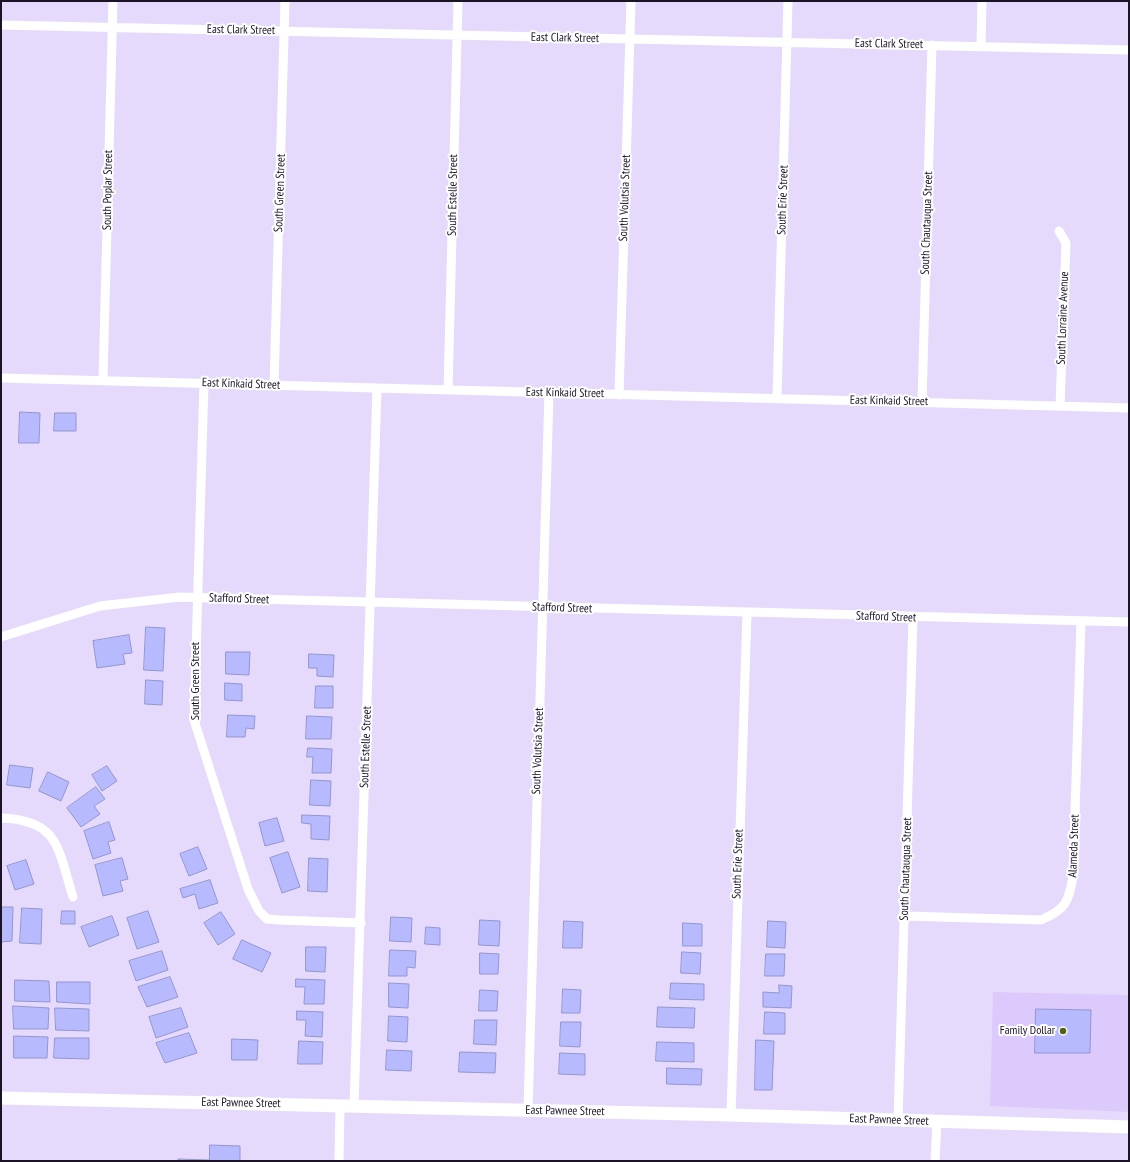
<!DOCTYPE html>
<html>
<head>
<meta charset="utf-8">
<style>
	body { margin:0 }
	#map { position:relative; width:1130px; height:1162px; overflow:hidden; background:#e6dafc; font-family:"PT Sans Narrow",sans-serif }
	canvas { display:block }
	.frame { position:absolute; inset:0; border:2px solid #1c1327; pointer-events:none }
</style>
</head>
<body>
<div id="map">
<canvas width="1130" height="1162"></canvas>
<div class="frame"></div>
</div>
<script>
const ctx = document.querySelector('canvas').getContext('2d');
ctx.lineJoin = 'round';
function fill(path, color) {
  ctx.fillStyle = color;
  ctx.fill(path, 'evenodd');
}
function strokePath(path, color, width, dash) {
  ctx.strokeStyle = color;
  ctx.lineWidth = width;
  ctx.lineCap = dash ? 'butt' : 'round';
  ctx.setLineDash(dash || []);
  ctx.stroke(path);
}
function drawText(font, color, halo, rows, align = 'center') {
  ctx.font = font + ' "PT Sans Narrow",sans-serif';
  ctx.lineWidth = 4;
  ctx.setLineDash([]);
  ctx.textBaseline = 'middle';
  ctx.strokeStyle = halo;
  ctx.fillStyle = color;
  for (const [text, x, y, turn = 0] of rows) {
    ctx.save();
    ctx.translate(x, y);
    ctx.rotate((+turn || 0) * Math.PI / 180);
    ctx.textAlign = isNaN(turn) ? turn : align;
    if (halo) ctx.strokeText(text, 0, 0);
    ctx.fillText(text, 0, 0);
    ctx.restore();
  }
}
fill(new Path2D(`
	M 993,992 L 1129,995 L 1129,1112 L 990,1106 Z`), '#ddcafd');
const building = new Path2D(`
	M 20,412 L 40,413 L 39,443 L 19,443 Z
	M 55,413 L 76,413 L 76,431 L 54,431 Z
	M 146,627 L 165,628 L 163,671 L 144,670 Z
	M 129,635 L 132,653 L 123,654 L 125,664 L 97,668 L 93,641 Z
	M 226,652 L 250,652 L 249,675 L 226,674 Z
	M 309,654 L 334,655 L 333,677 L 317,676 L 317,668 L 309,668 Z
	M 146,680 L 163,681 L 162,705 L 145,704 Z
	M 225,683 L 242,684 L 242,701 L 225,700 Z
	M 316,686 L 333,686 L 333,708 L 315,708 Z
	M 228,715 L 255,716 L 254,729 L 246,728 L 245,737 L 227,737 Z
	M 307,716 L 332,717 L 331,739 L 306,739 Z
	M 308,748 L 332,749 L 331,773 L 312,773 L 313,757 L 307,757 Z
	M 10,765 L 33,768 L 30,788 L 7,785 Z
	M 107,766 L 117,781 L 102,791 L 92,775 Z
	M 48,772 L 69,782 L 61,801 L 39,791 Z
	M 311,780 L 331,781 L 330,806 L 310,805 Z
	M 96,787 L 105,799 L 94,806 L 100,814 L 81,827 L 67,808 Z
	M 302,815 L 330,816 L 329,840 L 311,839 L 311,824 L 302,823 Z
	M 277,818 L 284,841 L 265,846 L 259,823 Z
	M 109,822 L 115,840 L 108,842 L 111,853 L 93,859 L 84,831 Z
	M 198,847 L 207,869 L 189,876 L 180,854 Z
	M 288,852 L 300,887 L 282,893 L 270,858 Z
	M 122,858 L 128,879 L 120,881 L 123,891 L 103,896 L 95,865 Z
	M 309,858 L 328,859 L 327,892 L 308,891 Z
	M 26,860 L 34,884 L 15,890 L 7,866 Z
	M 210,880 L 218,903 L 199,909 L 195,894 L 183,898 L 180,889 Z
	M 1,907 L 13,907 L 12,941 L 1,942 Z
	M 22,908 L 42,909 L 41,944 L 20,943 Z
	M 62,911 L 75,911 L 75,924 L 61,924 Z
	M 148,911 L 159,942 L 137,949 L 127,918 Z
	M 221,912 L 235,934 L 218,945 L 204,923 Z
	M 112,916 L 119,935 L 89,947 L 81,927 Z
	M 391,917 L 412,918 L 411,942 L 390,941 Z
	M 480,920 L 500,921 L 499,946 L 479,945 Z
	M 564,921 L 583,922 L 582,948 L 563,948 Z
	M 768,921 L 786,922 L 785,948 L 767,947 Z
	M 683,923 L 702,924 L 702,946 L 683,946 Z
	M 426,927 L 440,928 L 440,945 L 425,944 Z
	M 242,940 L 271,953 L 262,972 L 233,959 Z
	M 306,947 L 326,947 L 325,972 L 306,971 Z
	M 390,950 L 416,951 L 415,968 L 407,967 L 407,976 L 389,976 Z
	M 162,951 L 168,970 L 136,981 L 129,961 Z
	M 682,952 L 701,953 L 700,974 L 681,973 Z
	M 480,953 L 499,954 L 498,974 L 480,974 Z
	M 766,954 L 785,954 L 784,976 L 765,976 Z
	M 170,977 L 178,997 L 147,1007 L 138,987 Z
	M 296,979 L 325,980 L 324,1004 L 304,1004 L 305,987 L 296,987 Z
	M 15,980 L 49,981 L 50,1002 L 15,1001 Z
	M 57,982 L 90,982 L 90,1004 L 57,1002 Z
	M 389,983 L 409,984 L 408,1008 L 389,1007 Z
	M 671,983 L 704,984 L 704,1000 L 670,999 Z
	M 779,985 L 792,986 L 791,1008 L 763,1007 L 763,992 L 779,993 Z
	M 563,989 L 581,990 L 580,1013 L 562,1013 Z
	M 480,990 L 498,991 L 497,1011 L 479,1011 Z
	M 13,1006 L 49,1008 L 48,1029 L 14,1029 Z
	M 658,1007 L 695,1008 L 694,1028 L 657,1027 Z
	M 55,1008 L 89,1009 L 89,1031 L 56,1030 Z
	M 181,1008 L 188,1027 L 156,1038 L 149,1017 Z
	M 1036,1009 L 1091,1010 L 1090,1053 L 1035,1053 Z
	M 297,1011 L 323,1012 L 322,1037 L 305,1036 L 306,1020 L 297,1020 Z
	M 765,1012 L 785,1013 L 785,1034 L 764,1034 Z
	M 389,1016 L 408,1017 L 407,1042 L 388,1041 Z
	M 475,1020 L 497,1020 L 496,1045 L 474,1044 Z
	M 561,1022 L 581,1022 L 580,1047 L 560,1046 Z
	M 189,1033 L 197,1053 L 165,1063 L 156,1043 Z
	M 14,1036 L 48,1037 L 47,1058 L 14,1058 Z
	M 55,1038 L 89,1038 L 89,1059 L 54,1058 Z
	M 232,1039 L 258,1040 L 257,1060 L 232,1060 Z
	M 756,1040 L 774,1041 L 772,1090 L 755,1090 Z
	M 299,1041 L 323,1042 L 322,1064 L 298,1064 Z
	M 657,1042 L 694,1043 L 694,1062 L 656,1061 Z
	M 387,1050 L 412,1051 L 411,1071 L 386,1070 Z
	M 460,1052 L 496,1053 L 495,1073 L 459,1072 Z
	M 560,1053 L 585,1054 L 585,1075 L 559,1074 Z
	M 667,1068 L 702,1069 L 701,1085 L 667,1084 Z
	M 210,1145 L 240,1146 L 240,1161 L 178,1161 L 178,1159 L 209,1160 Z`);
fill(building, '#b7baff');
strokePath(building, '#9396cc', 1);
strokePath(new Path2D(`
	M 1,25 L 1129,50
	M 981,46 L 982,1
	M 1059,231 L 1066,243 L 1060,406
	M 1,378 L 1129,408
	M 103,379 L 113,1
	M 204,383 L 194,720 L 248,889 L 259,911 L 267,919 L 280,920 L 361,923
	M 274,385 L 285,1
	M 448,390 L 458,1
	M 619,395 L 631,1
	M 777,398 L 788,1
	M 922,402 L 932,45
	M 1,637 L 100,606 L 180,597 L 1129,622
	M 1,818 C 60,820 58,850 73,897
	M 905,916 L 1041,920 C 1066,909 1068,903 1073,877 L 1081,621
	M 354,1106 L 377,388
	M 528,1110 L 549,393
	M 731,1115 L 747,613
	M 898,1120 L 913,618
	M 339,1161 L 340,1106
	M 935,1161 L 937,1121`), '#fff', 9);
strokePath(new Path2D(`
	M 1,1098 L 731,1115 L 1129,1127`), '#fff', 13);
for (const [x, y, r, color] of [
	[1063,1031,4,"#52650e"]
]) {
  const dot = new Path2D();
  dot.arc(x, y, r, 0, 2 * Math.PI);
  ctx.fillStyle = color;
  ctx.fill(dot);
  strokePath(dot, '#fff', 1.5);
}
drawText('12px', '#1c1327', '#fff', [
	["East Clark Street",241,30,1],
	["East Clark Street",565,38,1],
	["East Clark Street",889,44,1],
	["South Poplar Street",108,190,-89],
	["South Green Street",280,193,-88],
	["South Estelle Street",453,195,-89],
	["South Volutsia Street",625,198,-88],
	["South Erie Street",783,200,-88],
	["South Chautauqua Street",927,223,-88],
	["South Lorraine Avenue",1063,318,-88],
	["East Kinkaid Street",241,384,2],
	["East Kinkaid Street",565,393,1],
	["East Kinkaid Street",889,401,1],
	["Stafford Street",239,599,2],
	["Stafford Street",562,608,2],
	["Stafford Street",886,617,2],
	["South Green Street",196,681,-90],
	["South Estelle Street",366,747,-88],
	["South Volutsia Street",538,751,-88],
	["Alameda Street",1074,846,-88],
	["South Erie Street",738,864,-88],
	["South Chautauqua Street",906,869,-88],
	["East Pawnee Street",241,1103,1],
	["East Pawnee Street",565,1111,1],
	["East Pawnee Street",889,1120,2]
]);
drawText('12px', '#1c1327', '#fff', [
	["Family Dollar",1055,1031]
], 'right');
</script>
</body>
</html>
